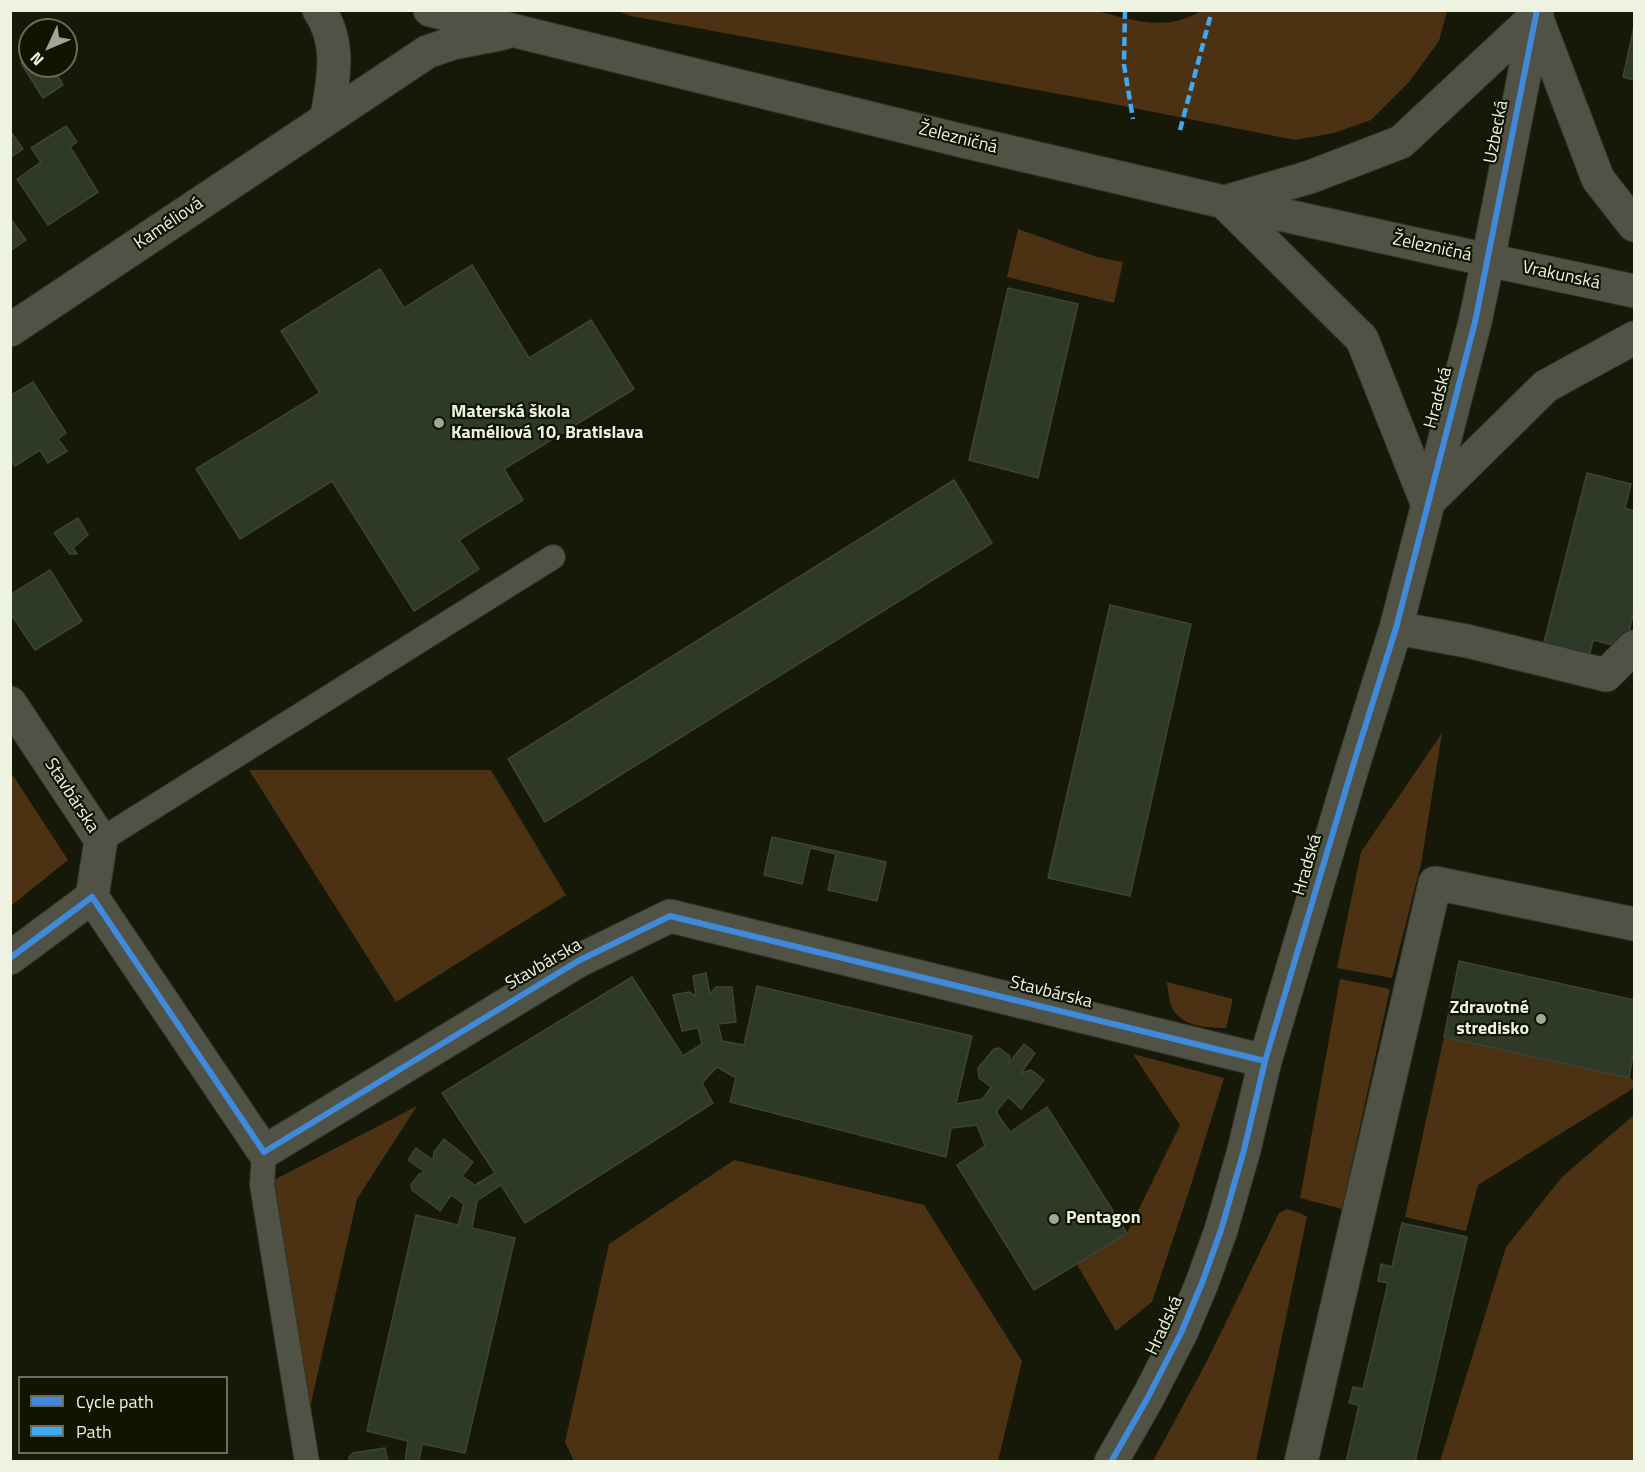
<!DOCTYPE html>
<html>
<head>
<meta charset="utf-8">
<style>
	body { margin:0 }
	#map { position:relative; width:1645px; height:1472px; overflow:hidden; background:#161808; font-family:"Titillium Web",sans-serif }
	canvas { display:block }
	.frame { position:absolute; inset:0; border:12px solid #eef2e0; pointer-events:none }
	.legend { position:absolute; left:18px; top:1376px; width:210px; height:78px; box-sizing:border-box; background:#111500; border:2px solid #696d5a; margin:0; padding:8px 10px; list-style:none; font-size:18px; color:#eef2e0 }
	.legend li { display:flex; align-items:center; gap:12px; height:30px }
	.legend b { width:30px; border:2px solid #696d5a }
	.north { position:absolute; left:18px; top:18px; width:60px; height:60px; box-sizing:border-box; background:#111500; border:2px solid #696d5a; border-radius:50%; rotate:226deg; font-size:16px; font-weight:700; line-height:24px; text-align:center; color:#eef2e0 }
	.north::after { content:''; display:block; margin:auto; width:21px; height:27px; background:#a2a694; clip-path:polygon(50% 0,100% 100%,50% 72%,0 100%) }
</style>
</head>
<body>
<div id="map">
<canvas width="1645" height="1472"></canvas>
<div class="frame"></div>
<ul class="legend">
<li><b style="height:8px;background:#408adc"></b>Cycle path</li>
<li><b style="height:8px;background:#3fa9f5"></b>Path</li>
</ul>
<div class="north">N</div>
</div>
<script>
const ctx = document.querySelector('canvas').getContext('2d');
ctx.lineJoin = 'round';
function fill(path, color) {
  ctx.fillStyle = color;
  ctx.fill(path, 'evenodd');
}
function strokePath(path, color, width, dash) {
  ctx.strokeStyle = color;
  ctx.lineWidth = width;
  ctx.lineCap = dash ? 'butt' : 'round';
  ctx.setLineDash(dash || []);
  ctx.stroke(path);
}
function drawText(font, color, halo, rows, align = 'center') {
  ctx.font = font + ' "Titillium Web",sans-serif';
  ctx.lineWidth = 4.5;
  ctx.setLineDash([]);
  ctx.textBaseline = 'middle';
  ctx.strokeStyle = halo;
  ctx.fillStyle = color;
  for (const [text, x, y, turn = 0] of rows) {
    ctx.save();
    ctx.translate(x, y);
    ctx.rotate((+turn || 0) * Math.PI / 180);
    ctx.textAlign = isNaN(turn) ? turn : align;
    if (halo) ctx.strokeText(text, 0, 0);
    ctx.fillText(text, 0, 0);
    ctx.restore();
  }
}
fill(new Path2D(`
	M 1093,10 C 1134,20 1164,33 1203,10 L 1447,11 L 1439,41 L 1409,82 L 1371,120 L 1334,133 L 1295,140 L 1103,102 L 631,16 L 617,11 Z
	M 1018,229 L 1097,257 L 1123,262 L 1114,303 L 1007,277 Z
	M 1442,733 L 1421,864 L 1392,978 L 1337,968 L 1361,852 Z
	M 249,770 L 491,770 L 566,895 L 396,1002 Z
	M 10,771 L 68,860 L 11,906 L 10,906 Z
	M 1340,979 L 1390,989 L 1342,1209 L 1300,1198 Z
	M 1167,982 L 1233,999 L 1226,1028 C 1210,1028 1188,1027 1176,1014 C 1169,1006 1168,992 1167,982 Z
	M 1444,1037 L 1629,1078 L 1634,1080 L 1634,1088 L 1478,1185 L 1466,1231 L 1405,1217 Z
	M 1133,1054 L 1224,1078 L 1190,1188 L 1152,1302 L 1116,1331 L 1076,1263 L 1127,1233 L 1180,1125 Z
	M 417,1106 L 357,1199 L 310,1408 L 272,1181 Z
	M 1634,1115 L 1634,1461 L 1440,1461 L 1506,1247 L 1563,1176 Z
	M 734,1160 L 924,1205 L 1022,1361 L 998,1461 L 574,1461 L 565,1442 L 609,1244 Z
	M 1287,1209 L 1300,1213 L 1307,1217 L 1256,1461 L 1153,1461 L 1207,1361 L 1279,1213 Z`), '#4c3212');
const building = new Path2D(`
	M 1634,27 L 1634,80 L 1623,77 Z
	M 30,58 L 30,66 L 52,66 L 63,85 L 43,98 L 21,63 Z
	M 66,126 L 77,142 L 70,147 L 98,192 L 48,225 L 17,179 L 41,162 L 31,148 Z
	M 10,131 L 23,149 L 10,158 Z
	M 10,218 L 26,240 L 10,251 Z
	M 472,265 L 529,358 L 591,320 L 634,389 L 504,469 L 523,500 L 459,540 L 479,569 L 414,611 L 332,481 L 240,539 L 196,469 L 320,393 L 281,331 L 380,269 L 404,308 Z
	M 1008,288 L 1078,304 L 1038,478 L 969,460 Z
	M 33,382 L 66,433 L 58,439 L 67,451 L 48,463 L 40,450 L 15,466 L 10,460 L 10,396 Z
	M 1587,473 L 1631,484 L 1625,508 L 1634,511 L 1634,611 L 1625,648 L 1593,640 L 1588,662 L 1542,650 Z
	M 954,480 L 992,543 L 545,822 L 508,759 Z
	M 78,518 L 88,535 L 73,548 L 77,554 L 70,554 L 54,533 Z
	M 50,570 L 82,621 L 35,650 L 10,613 L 10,595 Z
	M 1110,605 L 1191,624 L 1130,896 L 1048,878 Z
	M 772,837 L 886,862 L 877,901 L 828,890 L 836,854 L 810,848 L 802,884 L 764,875 Z
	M 1459,961 L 1634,1000 L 1634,1050 L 1629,1078 L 1444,1037 Z
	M 706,973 L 710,994 L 716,987 L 732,987 L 736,1022 L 718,1024 L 722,1041 L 744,1045 L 757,986 L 972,1036 L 956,1104 L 983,1099 L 991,1087 L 979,1078 L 978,1068 L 994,1049 L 999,1048 L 1010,1056 L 1009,1063 L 1024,1044 L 1035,1053 L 1021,1073 L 1031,1070 L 1044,1080 L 1021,1109 L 1008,1097 L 996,1112 L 1010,1132 L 1047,1107 L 1127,1233 L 1034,1290 L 957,1165 L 985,1146 L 977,1125 L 951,1128 L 946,1157 L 730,1102 L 736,1078 L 717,1067 L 702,1083 L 713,1103 L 525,1223 L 501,1185 L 477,1201 L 472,1228 L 515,1238 L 465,1453 L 422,1444 L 419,1462 L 405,1462 L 408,1441 L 367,1431 L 416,1215 L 458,1225 L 464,1204 L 451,1195 L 440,1211 L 412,1190 L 411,1185 L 419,1174 L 425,1172 L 408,1160 L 416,1148 L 433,1160 L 434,1152 L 444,1139 L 473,1162 L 462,1176 L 475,1185 L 495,1173 L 442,1093 L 632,977 L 683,1056 L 702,1044 L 698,1028 L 682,1031 L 673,995 L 689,992 L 696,996 L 693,976 Z
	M 1402,1223 L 1467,1237 L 1415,1462 L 1346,1462 L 1359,1405 L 1349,1403 L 1353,1387 L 1363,1389 L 1388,1283 L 1378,1281 L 1381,1264 L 1392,1267 Z
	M 385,1448 L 388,1462 L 350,1462 L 349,1457 L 353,1453 Z`);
fill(building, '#2e3928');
strokePath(building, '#3e4337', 1.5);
const lane = new Path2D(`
	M 101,840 L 553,557
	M 264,1152 L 262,1185 L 307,1462`);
const street = new Path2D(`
	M 319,10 C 342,43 333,81 327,117
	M 430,10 L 967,142 L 1224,202 L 1488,260 L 1475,322 L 1396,628 L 1351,772 L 1265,1061 L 1244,1150 L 1221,1230 L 1202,1283 L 1181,1333 L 1147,1399 L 1111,1462
	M 1228,201 L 1310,177 L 1401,142 L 1536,16
	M 1224,202 L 1362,339 L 1427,503
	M 10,330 L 427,52 L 453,43 L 504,33
	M 1427,503 L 1546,386 L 1634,338
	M 1396,628 L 1467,641 L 1606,675 L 1634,647
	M 10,703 L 101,840 L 92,897
	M 10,958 L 92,897 L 264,1152 L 578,961 L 670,916 L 1265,1061
	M 1301,1462 L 1435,883 L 1634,924`);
const secondary = new Path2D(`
	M 1537,10 L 1488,260 L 1634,291
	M 1536,16 L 1598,179 L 1634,225`);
strokePath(lane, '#303228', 26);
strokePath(street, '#303228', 35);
strokePath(secondary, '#303228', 35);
strokePath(lane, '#505246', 24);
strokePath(street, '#505246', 33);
strokePath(secondary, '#505246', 33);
strokePath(new Path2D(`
	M 1125,10 L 1124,65 L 1133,119
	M 1180,130 L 1211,14`), '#3fa9f5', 4.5, [9, 4.5]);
strokePath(new Path2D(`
	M 10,958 L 92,897 L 264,1152 L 578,961 L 670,916 L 1265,1061
	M 1111,1462 L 1147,1399 L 1181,1333 L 1202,1283 L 1221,1230 L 1244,1150 L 1265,1061 L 1351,772 L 1396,628 L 1475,322 L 1537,10`), '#408adc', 6);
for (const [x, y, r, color] of [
	[439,423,6,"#a2a694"],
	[1541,1019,6,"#a2a694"],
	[1054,1219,6,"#a2a694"]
]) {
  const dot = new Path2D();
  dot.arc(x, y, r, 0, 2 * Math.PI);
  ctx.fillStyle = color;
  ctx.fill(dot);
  strokePath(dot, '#111500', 2);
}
drawText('18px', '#eef2e0', '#111500', [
	["Uzbecká",1497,132,-79],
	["Železničná",958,139,14],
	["Kaméliová",169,224,-34],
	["Železničná",1432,248,12],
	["Vrakunská",1561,276,12],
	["Hradská",1439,398,-75],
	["Stavbárska",71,796,57],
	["Hradská",1308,865,-74],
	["Stavbárska",544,965,-30],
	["Stavbárska",1051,993,14],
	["Hradská",1165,1326,-65]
]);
drawText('bold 18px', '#eef2e0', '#111500', [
	["Materská škola",451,413],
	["Kaméliová 10, Bratislava",451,434],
	["Zdravotné",1529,1009,"right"],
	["stredisko",1529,1030,"right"],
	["Pentagon",1066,1219]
], 'left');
</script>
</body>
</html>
